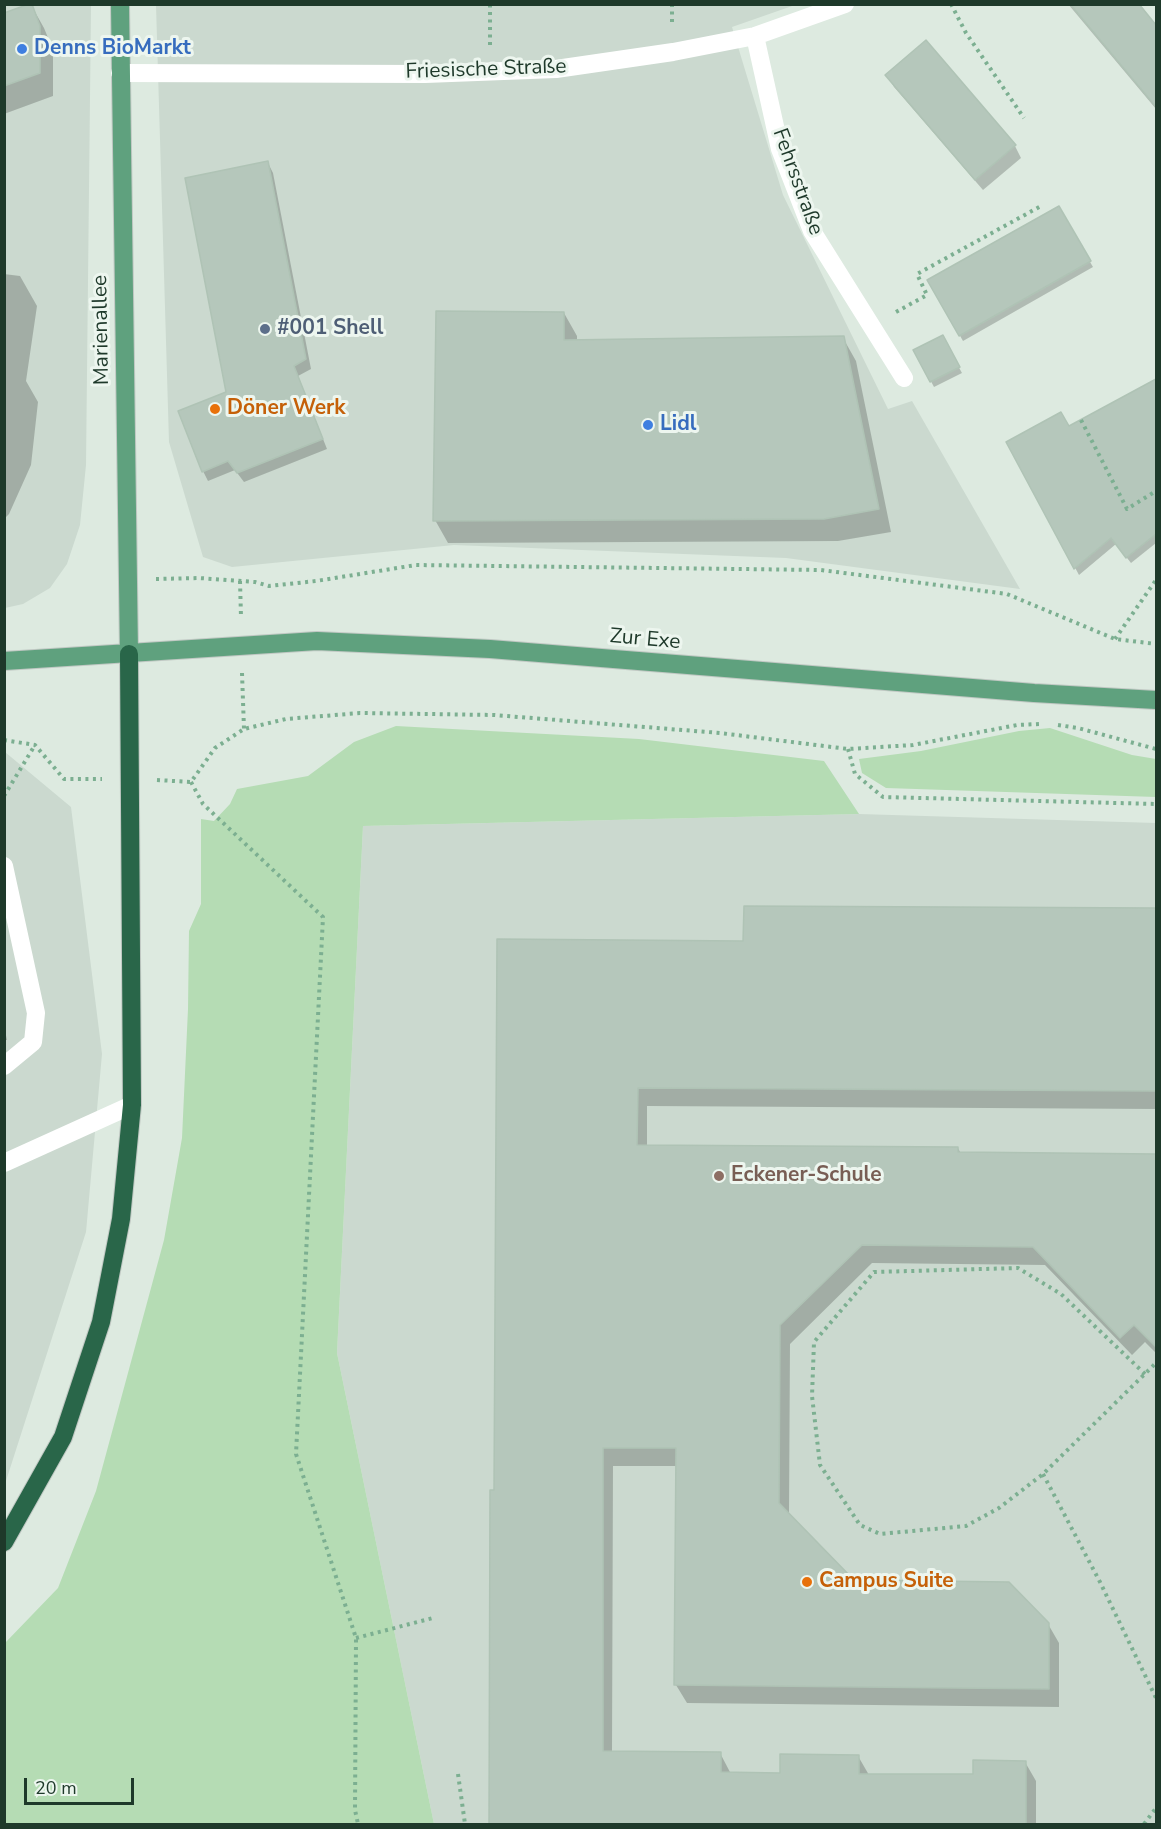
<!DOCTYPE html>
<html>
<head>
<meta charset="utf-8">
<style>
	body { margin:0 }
	#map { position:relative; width:1161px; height:1829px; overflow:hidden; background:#ddeae0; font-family:"Nunito Sans",sans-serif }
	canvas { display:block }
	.frame { position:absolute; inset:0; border:6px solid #1e392a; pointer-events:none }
	.scale { position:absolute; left:24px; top:1778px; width:110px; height:27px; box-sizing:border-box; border:3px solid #1e392a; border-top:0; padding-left:8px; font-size:18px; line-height:21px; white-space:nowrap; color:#1e392a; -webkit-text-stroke:4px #edf6ef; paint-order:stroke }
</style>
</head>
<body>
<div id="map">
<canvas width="1161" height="1829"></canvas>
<div class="frame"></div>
<div class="scale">20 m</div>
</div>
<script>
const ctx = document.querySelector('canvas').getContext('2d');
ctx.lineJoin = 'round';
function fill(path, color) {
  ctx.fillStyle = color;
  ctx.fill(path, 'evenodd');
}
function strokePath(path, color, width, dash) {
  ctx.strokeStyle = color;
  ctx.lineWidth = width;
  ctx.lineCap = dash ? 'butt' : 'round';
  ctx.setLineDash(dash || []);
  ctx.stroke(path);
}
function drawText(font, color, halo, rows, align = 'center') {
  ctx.font = font + ' "Nunito Sans",sans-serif';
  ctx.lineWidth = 6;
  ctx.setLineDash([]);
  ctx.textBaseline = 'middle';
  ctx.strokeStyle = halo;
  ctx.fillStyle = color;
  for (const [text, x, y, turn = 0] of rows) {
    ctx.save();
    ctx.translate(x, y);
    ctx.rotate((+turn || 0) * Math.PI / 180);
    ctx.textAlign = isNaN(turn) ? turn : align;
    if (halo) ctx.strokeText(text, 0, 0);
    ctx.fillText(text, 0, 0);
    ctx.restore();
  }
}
fill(new Path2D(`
	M 4,5 L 91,5 L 86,465 L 80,525 L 67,564 L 50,588 L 23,604 L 5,608 Z
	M 156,5 L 795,5 L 732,27 L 783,195 L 888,409 L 912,401 L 1020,589 L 786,558 L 454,545 L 232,567 L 203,557 L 169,442 Z
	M 5,752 L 71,807 L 102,1054 L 86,1232 L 5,1484 Z
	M 859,814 L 1156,823 L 1156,1824 L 434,1824 L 337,1353 L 363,826 Z`), '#cbd9cf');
fill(new Path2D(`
	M 396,726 L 639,739 L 824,761 L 859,814 L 363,826 L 337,1353 L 434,1824 L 5,1824 L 5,1643 L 58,1588 L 96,1491 L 164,1240 L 182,1138 L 188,1009 L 189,931 L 201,904 L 201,819 L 214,821 L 230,804 L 237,789 L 308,776 L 354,742 Z
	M 1050,728 L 1132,755 L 1156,759 L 1156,797 L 886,788 L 862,773 L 859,759 L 921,751 L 1019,731 Z`), '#b5dcb4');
fill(new Path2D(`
	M 1068,4 L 1137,4 L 1156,27 L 1156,109 Z
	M 31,5 L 44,28 L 53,50 L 53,96 L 4,114 L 4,15 Z
	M 887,75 L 1015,146 L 1021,158 L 983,190 L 894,87 Z
	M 268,163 L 273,173 L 311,369 L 298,376 L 327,449 L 244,482 L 235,470 L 208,481 L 203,471 L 228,393 Z
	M 1058,208 L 1093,267 L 963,341 L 929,281 Z
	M 4,274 L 20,276 L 37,306 L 26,381 L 38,402 L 31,465 L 9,514 L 4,519 Z
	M 564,313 L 577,336 L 577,341 L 843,338 L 856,361 L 891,532 L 838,541 L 448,543 L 435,520 Z
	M 942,337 L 962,373 L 934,387 L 915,351 Z
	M 1156,380 L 1156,543 L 1131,563 L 1116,544 L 1079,575 L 1008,442 L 1069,428 Z
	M 745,907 L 1156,909 L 1156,1109 L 647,1106 L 647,1146 L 958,1148 L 961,1154 L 1156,1155 L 1156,1353 L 1145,1342 L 1132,1355 L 1045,1265 L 872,1263 L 790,1344 L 789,1515 L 854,1582 L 1048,1624 L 1059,1643 L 1059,1707 L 687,1703 L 676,1685 L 678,1466 L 613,1466 L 612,1753 L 720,1753 L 731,1774 L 782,1774 L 858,1756 L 869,1775 L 975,1776 L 1025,1762 L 1036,1781 L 1036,1824 L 490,1824 L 492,1492 L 496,1492 L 499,941 L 745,943 Z
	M 4,1026 L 7,1040 L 4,1040 Z`), '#0003');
const building = new Path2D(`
	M 29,4 L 32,4 L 40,26 L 40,73 L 4,86 L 4,13 Z
	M 1070,4 L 1139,4 L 1156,25 L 1156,107 Z
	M 926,40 L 1016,145 L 975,180 L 885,75 Z
	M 268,161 L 306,359 L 294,366 L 323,439 L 237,473 L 228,461 L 202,472 L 178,411 L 226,392 L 185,178 Z
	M 1059,206 L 1091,261 L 959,336 L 927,280 Z
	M 436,311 L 564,312 L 564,340 L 844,336 L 879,509 L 824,519 L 433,521 Z
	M 943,335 L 960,367 L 930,382 L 913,350 Z
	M 1156,379 L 1156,534 L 1126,558 L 1111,538 L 1074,569 L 1006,442 L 1061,412 L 1069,426 Z
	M 744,906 L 1156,908 L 1156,1091 L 638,1088 L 637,1145 L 958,1147 L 958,1152 L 1156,1154 L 1156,1347 L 1134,1325 L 1120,1338 L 1033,1247 L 862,1245 L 780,1325 L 779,1503 L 854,1580 L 1009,1582 L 1049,1623 L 1049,1689 L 674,1685 L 676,1448 L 603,1448 L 603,1751 L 721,1752 L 721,1772 L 780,1773 L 780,1754 L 859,1755 L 859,1774 L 973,1774 L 973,1760 L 1026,1761 L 1026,1824 L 489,1824 L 490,1490 L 494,1490 L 497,939 L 743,941 Z`);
fill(building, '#b5c7bb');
strokePath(building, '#afc3b5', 1.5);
const major = new Path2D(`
	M 120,4 L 129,654
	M 4,661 L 317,641 L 490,649 L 1034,693 L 1156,700`);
const highway = new Path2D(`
	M 4,1542 L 63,1437 L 101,1322 L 121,1219 L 132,1105 L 129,654`);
strokePath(major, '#c0c8c3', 20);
strokePath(highway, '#c0c8c3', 20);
strokePath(new Path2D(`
	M 672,4 L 672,24
	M 951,4 L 966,33 L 1024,118
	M 490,45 L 490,4
	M 896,312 L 927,295 L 917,274 L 1041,206
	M 1081,420 L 1127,509 L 1156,491
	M 156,579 L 199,578 L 255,582 L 269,586 L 316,581 L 416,565 L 821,570 L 1007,594 L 1115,639 L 1156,644
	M 240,581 L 241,617
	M 1115,639 L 1156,580
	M 242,673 L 244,729
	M 1058,725 L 1078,728 L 1156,749
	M 4,740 L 35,745 L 64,779 L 102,779
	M 848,749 L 855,774 L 883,797 L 1156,804
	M 157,780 L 191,782 L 215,748 L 244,729 L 286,719 L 360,713 L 494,715 L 720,733 L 848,749 L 913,745 L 1017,725 L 1039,724
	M 191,782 L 203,804 L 323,917 L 296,1454 L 356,1638 L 355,1810 L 358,1824
	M 4,796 L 35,745
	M 1145,1374 L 1061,1294 L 1018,1268 L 874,1272 L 814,1342 L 812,1396 L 820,1465 L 860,1525 L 880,1534 L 966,1526 L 999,1508 L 1043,1474 L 1156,1363
	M 1043,1474 L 1100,1582 L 1156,1698
	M 356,1638 L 433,1618
	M 458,1774 L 465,1824
	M 1144,1824 L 1156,1808`), '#7caf91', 4, [3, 4.5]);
strokePath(new Path2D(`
	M 755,36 L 780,149 L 812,231 L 904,378
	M 120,73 L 425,74 L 556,69 L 673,52 L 755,36 L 845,4
	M 4,866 L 36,1013 L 33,1042 L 4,1066
	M 4,1163 L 132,1105`), '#fff', 18);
strokePath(major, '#5fa17e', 18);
strokePath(highway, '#296649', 18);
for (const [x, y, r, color] of [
	[22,49,6,"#3f7fe0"],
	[265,329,6,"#5c6f8a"],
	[215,409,6,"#e8710a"],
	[648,425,6,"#3f7fe0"],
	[719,1176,6,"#8d6e63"],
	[807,1582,6,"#e8710a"]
]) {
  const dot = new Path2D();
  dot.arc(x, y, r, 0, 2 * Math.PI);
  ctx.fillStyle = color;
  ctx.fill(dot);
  strokePath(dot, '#edf6ef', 2);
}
drawText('bold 21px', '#366cbe', '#edf6ef', [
	["Denns BioMarkt",34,49],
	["Lidl",660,425]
], 'left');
drawText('21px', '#1e392a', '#edf6ef', [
	["Friesische Straße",486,70,-2],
	["Fehrsstraße",797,182,70],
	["Marienallee",102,330,-91],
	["Zur Exe",645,640,5]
]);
drawText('bold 21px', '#4e5e75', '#edf6ef', [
	["#001 Shell",277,329]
], 'left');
drawText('bold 21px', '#c56008', '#edf6ef', [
	["Döner Werk",227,409],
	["Campus Suite",819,1582]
], 'left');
drawText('bold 21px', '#785e54', '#edf6ef', [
	["Eckener-Schule",731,1176]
], 'left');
</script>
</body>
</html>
